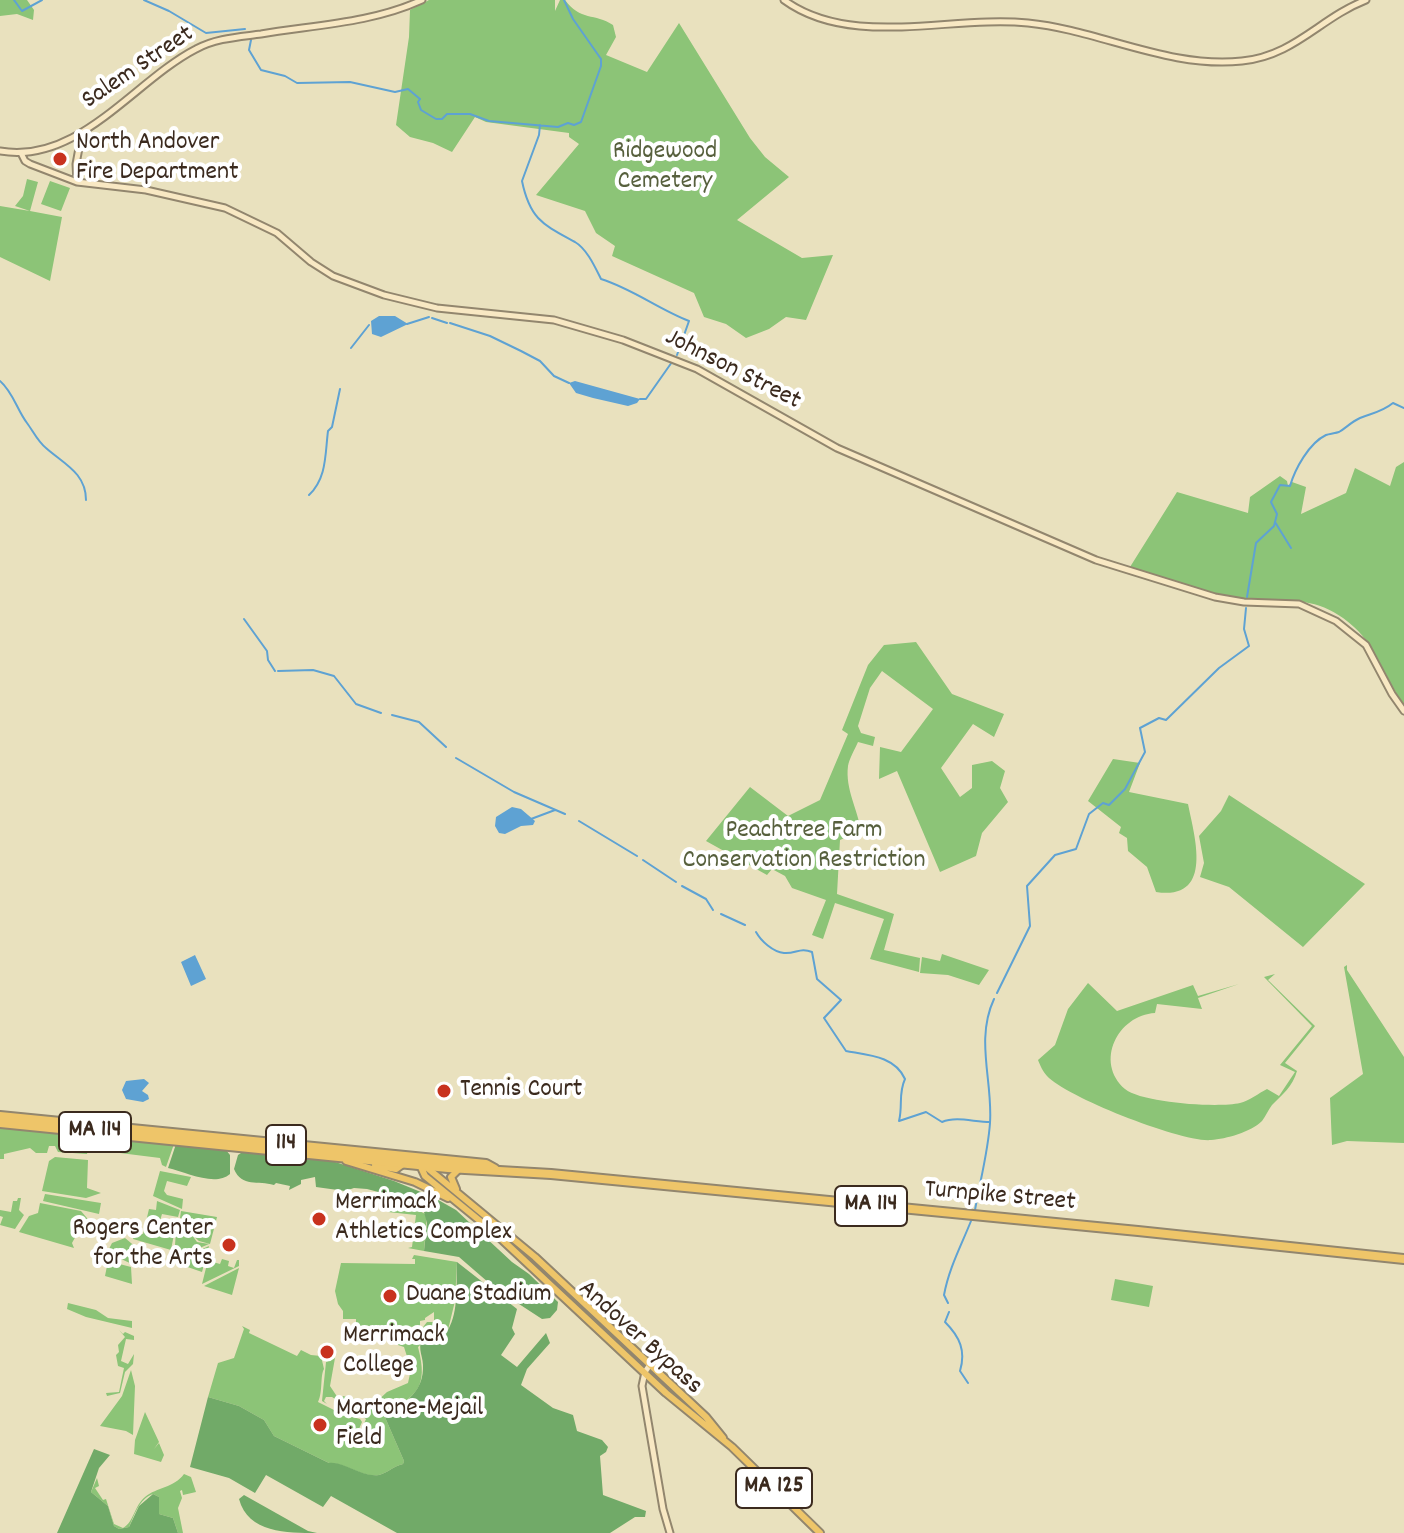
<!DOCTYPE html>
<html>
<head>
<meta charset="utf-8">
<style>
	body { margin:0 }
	canvas { display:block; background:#e9e1be }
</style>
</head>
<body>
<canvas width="1404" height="1533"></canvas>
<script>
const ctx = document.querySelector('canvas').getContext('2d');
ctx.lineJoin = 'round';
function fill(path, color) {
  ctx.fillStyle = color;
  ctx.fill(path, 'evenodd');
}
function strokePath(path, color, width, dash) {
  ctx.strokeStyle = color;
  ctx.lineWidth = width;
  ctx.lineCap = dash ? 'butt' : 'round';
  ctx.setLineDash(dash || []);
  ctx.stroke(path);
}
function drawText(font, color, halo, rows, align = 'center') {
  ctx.font = font + ' Dekko,sans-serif';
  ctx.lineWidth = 8;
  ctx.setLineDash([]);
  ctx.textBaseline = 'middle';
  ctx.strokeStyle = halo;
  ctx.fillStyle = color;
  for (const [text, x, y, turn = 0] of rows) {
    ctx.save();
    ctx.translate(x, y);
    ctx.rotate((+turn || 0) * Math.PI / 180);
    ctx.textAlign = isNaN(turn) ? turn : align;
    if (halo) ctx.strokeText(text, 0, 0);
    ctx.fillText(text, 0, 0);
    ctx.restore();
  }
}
fill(new Path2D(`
	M 0,0 L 27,0 L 34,10 L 33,20 L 17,14 L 0,16 Z
	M 429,0 L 555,0 L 555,11 L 560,0 L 565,0 C 580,21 595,13 613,25 L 616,37 L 606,55 L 647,72 L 679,23 L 750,138 L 765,157 L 789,177 L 737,220 L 802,258 L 833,255 L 806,320 L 786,317 L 769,329 L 746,338 L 726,324 L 704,317 L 694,293 L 612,256 L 615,246 L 596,233 L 585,211 L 536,195 L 579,144 L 569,137 L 569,133 L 486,122 L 475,117 L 452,152 L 433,143 L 410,137 L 396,125 L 409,37 L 410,10 Z
	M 27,179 L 38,182 L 30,211 L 62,217 L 50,281 L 0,257 L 0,206 L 30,211 L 15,206 L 23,196 Z
	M 50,181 L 70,188 L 61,211 L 41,204 Z
	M 1404,462 L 1404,705 C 1386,680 1377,648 1354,627 C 1314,590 1282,605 1237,599 C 1208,595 1155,580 1130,567 L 1177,492 L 1248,513 L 1250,497 L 1280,476 L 1287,481 L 1288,486 L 1292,482 L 1306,487 L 1301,514 L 1346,493 L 1355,468 L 1390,486 L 1396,467 Z
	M 916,642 L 952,694 L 1004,714 L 994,737 L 973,724 L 941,768 L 960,797 L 972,788 L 972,765 L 992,761 L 1005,771 L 1000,788 L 1008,802 L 982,833 L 976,856 L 940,872 L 897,771 L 879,779 L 880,747 L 901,752 L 933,709 L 882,671 L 870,688 L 858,726 L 861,733 L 875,737 L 873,746 L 858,742 C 855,749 849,759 848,766 C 845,789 858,810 861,831 L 840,840 L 837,894 L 894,914 L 884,950 L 920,958 L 919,972 L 870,959 L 884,919 L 835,903 L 823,939 L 812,935 L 826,900 L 792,888 L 785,876 L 772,869 L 767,875 L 706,841 L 750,787 L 788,816 L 820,800 L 848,734 L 842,730 L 868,665 L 884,645 Z
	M 1113,759 L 1140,763 L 1129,792 L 1188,804 C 1194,835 1215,901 1156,892 L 1147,867 L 1128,851 L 1127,838 L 1119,833 L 1121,827 L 1088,801 Z
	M 1229,795 L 1365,884 L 1303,947 L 1229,887 L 1200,877 L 1204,863 L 1199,836 L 1221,811 Z
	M 942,954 L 989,970 L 979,985 L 948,975 L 920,973 L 922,957 L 940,961 Z
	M 1347,965 L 1347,970 L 1404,1057 L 1404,1143 L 1347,1141 L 1332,1145 L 1330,1098 L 1363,1074 L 1344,967 Z
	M 1275,974 L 1268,980 L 1315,1026 L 1285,1063 L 1297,1071 C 1293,1086 1282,1095 1272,1105 C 1268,1110 1266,1116 1262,1121 C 1251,1132 1226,1139 1211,1140 C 1183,1143 1066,1097 1047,1076 C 1043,1072 1040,1065 1038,1060 L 1055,1045 L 1068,1009 L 1088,983 L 1117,1011 L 1193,985 L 1198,996 L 1239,984 L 1198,998 L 1202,1009 L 1157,1004 L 1155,1013 C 1118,1015 1094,1062 1125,1089 C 1142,1103 1218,1108 1240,1103 C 1249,1101 1259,1093 1267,1089 L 1279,1096 L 1295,1072 L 1280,1065 L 1312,1026 L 1264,977 Z
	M 0,1127 L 174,1144 L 166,1167 L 162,1165 L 160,1158 L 88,1149 L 87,1154 L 58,1152 L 55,1146 L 49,1146 L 47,1153 L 36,1153 L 30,1148 L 4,1154 L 4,1159 L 0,1159 Z
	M 55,1157 L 88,1160 L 87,1188 L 101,1193 L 86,1198 L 42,1191 L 49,1161 Z
	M 160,1171 L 191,1177 L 187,1186 L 167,1181 L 164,1191 L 167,1195 L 183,1199 L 182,1209 L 153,1196 Z
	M 45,1194 L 101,1203 L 99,1214 L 43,1201 Z
	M 389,1196 L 399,1210 L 414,1208 L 427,1215 L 424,1251 L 408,1248 L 412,1247 L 416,1215 L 388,1212 Z
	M 18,1198 L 21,1198 L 19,1210 L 24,1215 L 15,1229 L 0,1225 L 3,1217 L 0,1216 L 0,1210 L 11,1212 L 13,1201 L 17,1201 Z
	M 157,1201 L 180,1210 L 178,1217 L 162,1214 L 159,1224 L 175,1229 L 171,1250 L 133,1239 L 135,1233 L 143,1234 L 149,1209 L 156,1210 Z
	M 40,1203 L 81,1211 L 92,1224 L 90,1233 L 82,1231 L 81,1234 L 77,1234 L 72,1243 L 74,1248 L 19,1232 L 29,1216 L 38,1213 Z
	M 181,1211 L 217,1217 L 210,1244 L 199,1241 L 192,1235 L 197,1242 L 209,1244 L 174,1259 L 176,1231 L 192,1234 L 193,1221 L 180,1218 Z
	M 125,1238 L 137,1248 L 132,1264 L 121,1259 L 109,1258 L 108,1251 L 112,1243 Z
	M 209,1246 L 202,1272 L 173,1262 Z
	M 414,1255 L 457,1262 L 455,1301 L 448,1330 L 432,1334 L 418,1347 C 429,1389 416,1395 384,1415 L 404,1461 L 403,1464 C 394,1466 387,1473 379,1475 C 362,1478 345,1462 329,1463 L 274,1436 L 264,1420 L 239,1406 L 208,1397 L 218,1363 L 234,1358 L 244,1329 L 242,1326 L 250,1330 L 249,1333 L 297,1356 L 301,1350 L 311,1355 L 321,1356 L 324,1369 C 320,1375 323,1392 318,1402 L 342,1414 L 360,1419 L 362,1422 L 356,1436 L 358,1437 L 366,1419 L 332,1397 L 326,1397 L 324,1401 L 327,1404 L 322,1401 L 326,1362 L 335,1358 L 330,1386 L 340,1401 L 343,1396 L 374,1404 L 387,1392 L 408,1383 L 411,1369 L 404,1347 L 398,1345 L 395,1336 L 398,1331 L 420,1331 L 427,1322 L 434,1322 L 434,1312 L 425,1318 L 425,1320 L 420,1321 L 420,1327 L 356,1326 L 356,1319 L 343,1319 L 343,1311 L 338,1304 L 335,1291 L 341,1263 L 415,1264 L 415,1259 L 412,1259 Z
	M 209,1256 L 215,1257 L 213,1262 L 220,1264 L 222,1259 L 229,1261 L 228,1266 L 234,1268 L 237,1260 L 239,1260 L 239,1266 L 202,1284 Z
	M 108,1261 L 131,1267 L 132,1284 L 105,1276 Z
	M 239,1268 L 232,1295 L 204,1286 Z
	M 1115,1279 L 1153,1286 L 1149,1307 L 1111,1300 Z
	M 68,1303 L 96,1310 L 108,1318 L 132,1321 L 132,1328 L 86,1317 L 67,1309 Z
	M 119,1330 L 123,1334 L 125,1332 L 134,1336 L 134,1340 L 126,1339 L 121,1361 L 128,1364 L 134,1354 L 133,1364 L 125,1372 L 120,1393 L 107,1396 L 106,1393 L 119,1392 L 124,1368 L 118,1366 L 116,1355 L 119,1352 L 118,1345 L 125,1337 Z
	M 131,1370 L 135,1386 L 133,1435 L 126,1431 L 100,1426 L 122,1396 Z
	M 145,1412 L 159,1442 L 154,1449 L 159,1443 L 164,1455 L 161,1462 L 134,1454 L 135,1440 Z
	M 184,1474 L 191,1477 L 196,1492 L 183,1495 L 182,1490 L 180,1491 L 182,1498 L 178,1508 L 183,1533 L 178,1533 L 173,1518 L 159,1514 L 159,1497 L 153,1494 C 139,1499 135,1514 129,1527 L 119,1529 L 114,1526 L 108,1506 L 91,1492 L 97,1478 L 99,1486 L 95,1488 L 103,1500 L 106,1499 L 114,1524 L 123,1528 C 134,1522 134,1506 145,1497 C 157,1487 174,1488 184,1474 Z`), '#8cc477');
fill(new Path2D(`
	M 176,1144 L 226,1150 L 230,1155 L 230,1174 C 215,1187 186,1172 168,1168 Z
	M 244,1151 L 329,1160 L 394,1181 L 433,1197 L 456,1210 L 512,1262 L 529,1274 L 558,1302 L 557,1310 L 550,1318 L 542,1319 L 496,1289 L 459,1257 L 424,1251 L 427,1223 L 424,1212 L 414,1208 L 399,1210 L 386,1194 L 367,1189 L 354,1188 L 345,1191 L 316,1187 L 315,1177 L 301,1180 L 301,1184 L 289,1190 L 290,1186 L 276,1183 L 274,1185 C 258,1180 242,1188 234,1169 L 238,1155 Z
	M 457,1262 L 517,1309 L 512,1328 L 515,1334 L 501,1355 L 517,1367 L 546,1333 L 550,1343 L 527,1369 L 521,1385 L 553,1408 L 573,1415 L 577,1431 L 602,1440 L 608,1447 L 606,1452 L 600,1456 L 603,1495 L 646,1511 L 645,1517 L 635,1517 L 610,1533 L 397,1533 L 331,1496 L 323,1507 L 266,1475 L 255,1493 L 229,1478 L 190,1467 L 208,1397 L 239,1406 L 264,1420 L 274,1436 L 329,1463 C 344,1461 362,1478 379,1475 C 387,1473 394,1466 403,1464 L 404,1461 L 384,1415 C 402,1404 422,1395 423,1369 C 424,1357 417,1350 422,1338 L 448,1330 C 459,1311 456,1284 457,1262 Z
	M 94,1449 L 110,1455 L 99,1468 L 91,1492 L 108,1506 L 114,1526 L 119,1529 L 129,1527 L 139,1506 L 153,1494 L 159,1497 L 159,1514 L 173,1518 L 178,1533 L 57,1533 Z
	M 244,1495 L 308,1531 L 317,1533 C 287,1533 248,1533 239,1499 Z`), '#71aa68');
fill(new Path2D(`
	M 379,316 L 395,316 L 408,324 L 381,337 L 372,334 L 371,321 Z
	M 575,381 L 640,399 L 637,403 L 628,406 L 593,398 L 576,393 L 569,383 Z
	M 512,807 L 521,809 L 535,821 L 533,825 L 521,826 L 505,834 L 499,833 L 495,826 L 496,817 Z
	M 195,955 L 206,979 L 191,986 L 181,962 Z
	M 144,1079 L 149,1083 L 142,1091 L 148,1095 L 149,1099 L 143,1102 L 126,1099 L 122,1090 L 126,1081 Z`), '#5ea2d3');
strokePath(new Path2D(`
	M 14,0 L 22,11 L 42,0
	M 144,0 L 169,11 L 206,33 L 245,29
	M 251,40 L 249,50 L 261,70 L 285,76 L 297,83 L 350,82 L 395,92 L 408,89 L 420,99 L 418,102 L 421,110 L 436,119 L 442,119 L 447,114 L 470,114 L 489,121 L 558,127 L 568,123 L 574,125 L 581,122 L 601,66 L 601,59 L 573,19 L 564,0
	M 540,125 L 539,135 L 522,181 C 530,220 544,225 575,242 C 587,249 595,267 601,279 C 633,289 658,309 689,321 L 677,355
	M 432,318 L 447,323
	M 450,323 L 490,336 L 521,351 L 540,361 L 554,376 L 569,383
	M 407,324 L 429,317
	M 351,348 L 369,325
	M 0,381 C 13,392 17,410 27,423 C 33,431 38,442 46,448 C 64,464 86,473 86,500
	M 640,399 L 646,399 L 672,362
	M 309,495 C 327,478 325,454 328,431 L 332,427 L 340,389
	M 1275,522 L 1291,548
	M 1247,597 L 1256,543 L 1274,526 L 1277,514 L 1271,502 L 1280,485 L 1290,486 C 1295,469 1309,443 1326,435 C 1329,434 1336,433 1339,432 C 1346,428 1351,422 1360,418 C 1372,413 1382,412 1393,403 L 1404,408
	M 244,619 L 267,651 L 268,660 L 275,671
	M 278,671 L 313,670 L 334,676 L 356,704 L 381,713
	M 392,715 L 419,722 L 446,747
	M 456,758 L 514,792 L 565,814
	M 531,819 L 555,810
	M 579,821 L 637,856
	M 643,860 L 676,882
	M 682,886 L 706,899 L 713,910
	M 721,914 L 745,925
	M 756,932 C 761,941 773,952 784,953 C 796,954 800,947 812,952 L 817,979 L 841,1000 L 824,1018 L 846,1051 C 868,1055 895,1056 905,1079 C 898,1094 903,1105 899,1121 L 926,1112 L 942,1122 C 956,1116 974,1122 990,1122
	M 997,993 L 1030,926 L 1027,886 L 1055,855 L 1076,849 L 1089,814 L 1103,803 L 1109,805 L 1125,789 L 1145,752 L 1140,728 L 1159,718 L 1166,720 L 1219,668 L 1249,646 L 1244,629 L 1246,608
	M 975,1210 C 980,1181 988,1152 990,1123 C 993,1081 975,1040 994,999
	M 948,1303 L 944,1295 C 949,1268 961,1246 971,1221
	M 949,1312 L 945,1322 C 960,1337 966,1351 960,1371 L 968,1383`), '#5ea2d3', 2);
const secondary = new Path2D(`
	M 784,0 C 851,49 950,15 1028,23 C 1099,30 1169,69 1242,61 C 1294,56 1320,18 1366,0
	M 0,151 C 78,165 134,81 196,49 C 216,38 239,37 261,34 C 315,25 372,23 422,0
	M 21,153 L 25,161 L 30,164 L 77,182 L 146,190 L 225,208 L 277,233 L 311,262 L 333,276 L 384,295 L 437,308 L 554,320 L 623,340 L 697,369 L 837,448 L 1096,560 L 1215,597 L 1244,602 L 1299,604 L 1336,621 L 1366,645 L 1392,694 L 1404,711
	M 77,182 L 76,164 L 82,132
	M 649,1366 L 645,1372 L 642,1386 L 663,1509 L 670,1533`);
const primary = new Path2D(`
	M 346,1161 L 415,1182 L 448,1198
	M 375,1165 L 396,1169 L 403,1164
	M 420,1165 L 425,1176 L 496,1234 L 666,1393 L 732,1447 L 820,1533
	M 425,1166 L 535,1257 L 706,1417 L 723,1438
	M 456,1189 L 451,1177 L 459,1169`);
const highway = new Path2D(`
	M 0,1116 L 486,1164 L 495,1169
	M 0,1123 L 448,1168 L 551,1174 L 1138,1231 L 1404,1259`);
strokePath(secondary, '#92866e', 9);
strokePath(primary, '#92866e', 10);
strokePath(highway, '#92866e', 12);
strokePath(secondary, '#f8e8c3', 5);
strokePath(primary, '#eec569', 6);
strokePath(highway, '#eec569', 8);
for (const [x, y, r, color] of [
	[60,159,8,"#c8321e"],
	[444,1091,8,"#c8321e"],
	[319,1219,8,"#c8321e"],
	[229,1245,8,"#c8321e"],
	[390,1296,8,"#c8321e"],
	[327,1352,8,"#c8321e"],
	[320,1425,8,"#c8321e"]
]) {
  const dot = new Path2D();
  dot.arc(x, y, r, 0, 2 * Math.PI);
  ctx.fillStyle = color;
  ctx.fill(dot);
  strokePath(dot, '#fff', 3);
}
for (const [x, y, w] of [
	[95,1132,72],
	[286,1145,40],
	[871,1206,72],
	[774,1488,76]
]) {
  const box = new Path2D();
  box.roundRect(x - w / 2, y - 20, w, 40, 6);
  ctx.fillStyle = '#fff';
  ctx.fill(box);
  strokePath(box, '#3b2a1e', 2);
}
drawText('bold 24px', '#3b2a1e', null, [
	["MA 114",95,1132],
	["114",286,1145],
	["MA 114",871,1206],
	["MA 125",774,1488]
]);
drawText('26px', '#3b2a1e', '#fff', [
	["Salem Street",139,69,-34],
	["Johnson Street",732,371,27],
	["Turnpike Street",1000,1198,5],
	["Andover Bypass",639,1339,42]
]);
drawText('26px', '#3b2a1e', '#fff', [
	["North Andover",76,144],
	["Fire Department",76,174],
	["Tennis Court",460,1091],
	["Merrimack",335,1204],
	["Athletics Complex",335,1234],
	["Rogers Center",213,1230,"right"],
	["for the Arts",213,1260,"right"],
	["Duane Stadium",406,1296],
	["Merrimack",343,1337],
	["College",343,1367],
	["Martone-Mejail",336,1410],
	["Field",336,1440]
], 'left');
drawText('26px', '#57603d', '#fff', [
	["Ridgewood",665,153],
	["Cemetery",665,183],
	["Peachtree Farm",804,832],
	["Conservation Restriction",804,862]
]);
</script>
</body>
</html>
